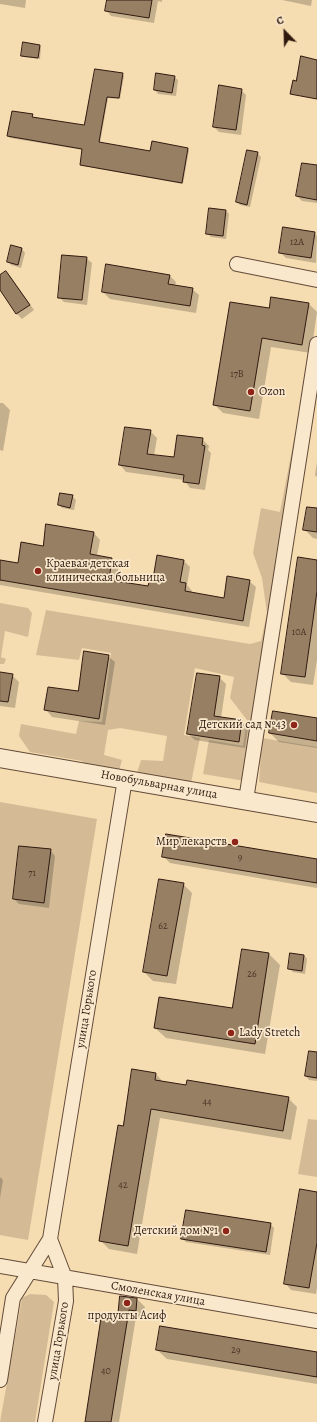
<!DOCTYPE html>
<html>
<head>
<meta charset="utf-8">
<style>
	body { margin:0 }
	#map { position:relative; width:317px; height:1422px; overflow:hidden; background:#f6dcb1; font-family:Alegreya,serif }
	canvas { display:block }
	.north { position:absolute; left:265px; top:12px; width:40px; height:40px; -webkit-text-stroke:3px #f9e8cc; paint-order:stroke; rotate:337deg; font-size:11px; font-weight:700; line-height:16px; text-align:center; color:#301a10 }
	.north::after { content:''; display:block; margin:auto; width:14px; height:18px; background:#301a10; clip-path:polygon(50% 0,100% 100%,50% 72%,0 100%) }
</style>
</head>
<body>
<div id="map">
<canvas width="317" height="1422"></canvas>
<div class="north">С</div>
</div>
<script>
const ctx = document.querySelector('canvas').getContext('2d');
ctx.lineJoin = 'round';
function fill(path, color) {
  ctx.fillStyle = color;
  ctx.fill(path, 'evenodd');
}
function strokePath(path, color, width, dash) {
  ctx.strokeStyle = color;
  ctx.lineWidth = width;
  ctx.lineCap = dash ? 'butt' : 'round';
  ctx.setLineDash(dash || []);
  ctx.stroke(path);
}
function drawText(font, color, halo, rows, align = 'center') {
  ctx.font = font + ' Alegreya,serif';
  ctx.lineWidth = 3.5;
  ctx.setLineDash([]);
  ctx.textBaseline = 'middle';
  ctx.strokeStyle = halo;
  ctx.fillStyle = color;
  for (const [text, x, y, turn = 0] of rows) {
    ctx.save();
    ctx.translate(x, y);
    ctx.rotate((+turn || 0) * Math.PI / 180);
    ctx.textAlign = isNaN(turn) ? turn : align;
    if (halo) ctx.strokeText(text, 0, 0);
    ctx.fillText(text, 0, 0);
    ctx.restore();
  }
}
fill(new Path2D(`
	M 294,439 L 299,441 L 245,781 L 203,774 L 209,740 L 243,746 L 247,720 L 230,698 L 234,677 L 195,668 L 184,735 L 200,738 L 191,783 L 137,773 L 141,760 L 163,761 L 167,736 L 120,728 L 108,730 L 104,755 L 122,760 L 119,771 L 88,766 L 82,761 L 30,752 L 19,736 L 21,724 L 76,734 L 79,721 L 102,722 L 111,653 L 82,648 L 79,660 L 36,655 L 46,610 L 250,644 L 261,641 L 267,613 L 262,578 L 253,553 L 261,508 L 280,512 Z
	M 0,603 L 28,608 L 32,613 L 28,637 L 5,631 L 1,657 L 6,659 L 4,664 L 0,664 Z
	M 262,738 L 317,747 L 317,793 L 259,782 Z
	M 0,802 L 97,819 L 28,1240 L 0,1235 Z
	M 308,1119 L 317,1120 L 317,1177 L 298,1174 Z
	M 30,1294 L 46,1295 L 54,1302 L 35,1422 L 0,1422 L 22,1298 Z`), '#d4bb96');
fill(new Path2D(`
	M 0,0 L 26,0 L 25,8 L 0,4 Z
	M 108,0 L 162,0 L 162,2 L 158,1 L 154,23 L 111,16 L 106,10 Z
	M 282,0 L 312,0 L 311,6 Z
	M 40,46 L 41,47 L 40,59 L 24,57 L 22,56 Z
	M 122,74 L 124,76 L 120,99 L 108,98 L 100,143 L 151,152 L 188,149 L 189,150 L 183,184 L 83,166 L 81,165 L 83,150 L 10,138 L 8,136 L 32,115 L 34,118 L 85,127 Z
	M 174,77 L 178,80 L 176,96 L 158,94 L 155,90 Z
	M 241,90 L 246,95 L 241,135 L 219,132 L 214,127 Z
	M 257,153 L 261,157 L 250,207 L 240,205 L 237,202 Z
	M 317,166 L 317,203 L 302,201 L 297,196 Z
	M 226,211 L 229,214 L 226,239 L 211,237 L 207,233 Z
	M 314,233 L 317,236 L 316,263 L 286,258 L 281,253 Z
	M 12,246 L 22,249 L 25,253 L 21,268 L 11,265 L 8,261 Z
	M 86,258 L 92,263 L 87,305 L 64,302 L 59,297 Z
	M 6,272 L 11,277 L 34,310 L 22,319 L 17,314 L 0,289 L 0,276 Z
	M 169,275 L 176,282 L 175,286 L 192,289 L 199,295 L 196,313 L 110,299 L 103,292 Z
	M 309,304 L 317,312 L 311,353 L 271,347 L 259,419 L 223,413 L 214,404 L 270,309 Z
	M 0,403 L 3,403 L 10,410 L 3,451 L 0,450 Z
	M 150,431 L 157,438 L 154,456 L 175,459 L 202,439 L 209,446 L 208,450 L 211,453 L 205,490 L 190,488 L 184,480 L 126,472 L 120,465 Z
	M 317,462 L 317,477 L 315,475 Z
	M 72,496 L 76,500 L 74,510 L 62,508 L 59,505 Z
	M 317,509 L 317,539 L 313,538 L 304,529 Z
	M 94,533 L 100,540 L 97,556 L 112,559 L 119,565 L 116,582 L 149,587 L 154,580 L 184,561 L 190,567 L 187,585 L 192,591 L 192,593 L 225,599 L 249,581 L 256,587 L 249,627 L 0,585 L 0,561 L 18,564 L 44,547 Z
	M 317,561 L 317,660 L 313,685 L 291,682 L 282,673 Z
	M 108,656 L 115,662 L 105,725 L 52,717 L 46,710 L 79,692 Z
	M 0,673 L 12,675 L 19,682 L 15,708 L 0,706 Z
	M 219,677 L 226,684 L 221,718 L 241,721 L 248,728 L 245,748 L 195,740 L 188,734 Z
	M 317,719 L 317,748 L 279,742 L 270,733 Z
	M 20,847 L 50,850 L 55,856 L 49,908 L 19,904 L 14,899 Z
	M 163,856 L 317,860 L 317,888 L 170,863 Z
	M 183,884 L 192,893 L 176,984 L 153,981 L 144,972 Z
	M 243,950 L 269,954 L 280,965 L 265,1054 L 166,1038 L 155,1028 L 233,1009 Z
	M 304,955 L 307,959 L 305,974 L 293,972 L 290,969 Z
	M 317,1053 L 317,1081 L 309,1080 L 306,1076 Z
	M 133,1070 L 156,1074 L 164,1083 L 288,1098 L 297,1107 L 291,1140 L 160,1118 L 137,1254 L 109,1249 L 100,1240 L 123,1127 Z
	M 0,1177 L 3,1180 L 0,1198 Z
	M 317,1193 L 317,1288 L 316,1294 L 291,1290 L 285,1283 Z
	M 270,1224 L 274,1228 L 270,1255 L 186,1242 L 182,1238 Z
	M 121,1297 L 137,1299 L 145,1307 L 143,1318 L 136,1317 L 119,1422 L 86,1422 L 117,1321 Z
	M 157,1350 L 317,1353 L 317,1384 L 167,1359 Z`), '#0003');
const building = new Path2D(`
	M 107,0 L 152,0 L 149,18 L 105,11 Z
	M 23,42 L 40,45 L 38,58 L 21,56 Z
	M 301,56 L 317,60 L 317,99 L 290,94 L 293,80 L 296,81 Z
	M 95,69 L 123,73 L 119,98 L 107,97 L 99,142 L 150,151 L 152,141 L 188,148 L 182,183 L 80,165 L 82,149 L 7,136 L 12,111 L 33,114 L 32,117 L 84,125 Z
	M 156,73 L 175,76 L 172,93 L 154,90 Z
	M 219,85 L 242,89 L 236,130 L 213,127 Z
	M 247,150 L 258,152 L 247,205 L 236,202 Z
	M 302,163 L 317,165 L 317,200 L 296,196 Z
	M 209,208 L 226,210 L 223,236 L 206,234 Z
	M 283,227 L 315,232 L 311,258 L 279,253 Z
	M 11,245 L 22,248 L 18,265 L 7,262 Z
	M 62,255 L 87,257 L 82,300 L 58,298 Z
	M 106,264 L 170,275 L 168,284 L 193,288 L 190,306 L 102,292 Z
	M 6,271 L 30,305 L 16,314 L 0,290 L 0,275 Z
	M 271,297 L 309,303 L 302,345 L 262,338 L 250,411 L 213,405 L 230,302 L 269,308 Z
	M 125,427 L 151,430 L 147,454 L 174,457 L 177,435 L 203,438 L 202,445 L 205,446 L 199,484 L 183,482 L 184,475 L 119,465 Z
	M 60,493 L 73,495 L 70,508 L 58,505 Z
	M 307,507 L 317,508 L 317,532 L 303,530 Z
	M 46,524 L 94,532 L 90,554 L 112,558 L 109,580 L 148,586 L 150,579 L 153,579 L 157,555 L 184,560 L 180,582 L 186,583 L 185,591 L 224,598 L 227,576 L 250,580 L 243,621 L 0,580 L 0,560 L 18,563 L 21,542 L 43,546 Z
	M 298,557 L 317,560 L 317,591 L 305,677 L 281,674 Z
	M 84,651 L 109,655 L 99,719 L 44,710 L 48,687 L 78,691 Z
	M 0,672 L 13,674 L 8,702 L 0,701 Z
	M 197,673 L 220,676 L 214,716 L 242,720 L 239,742 L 187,734 Z
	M 273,711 L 317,718 L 317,741 L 269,733 Z
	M 166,834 L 317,859 L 317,883 L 162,857 Z
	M 19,846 L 51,849 L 44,903 L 13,899 Z
	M 159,879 L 184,883 L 167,976 L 143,972 Z
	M 242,949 L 269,953 L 255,1044 L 154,1028 L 159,997 L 232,1008 Z
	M 290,953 L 304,955 L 302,971 L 288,969 Z
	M 309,1051 L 317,1052 L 317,1078 L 305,1076 Z
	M 132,1069 L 156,1073 L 155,1080 L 186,1085 L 187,1080 L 289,1097 L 283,1131 L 151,1109 L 128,1246 L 99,1241 L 118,1125 L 123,1126 Z
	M 300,1189 L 317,1192 L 317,1243 L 309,1288 L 284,1284 Z
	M 186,1210 L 271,1223 L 266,1252 L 181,1239 Z
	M 120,1296 L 137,1298 L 136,1311 L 129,1310 L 111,1422 L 85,1422 L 101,1318 L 117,1320 Z
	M 160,1326 L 317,1352 L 317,1377 L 156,1350 Z`);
fill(building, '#977f64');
strokePath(building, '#301a10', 1);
const minor = new Path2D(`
	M 237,264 L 317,280
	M 246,800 L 317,344
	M 0,1266 L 317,1321
	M 0,1380 L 13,1298 L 50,1239 L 125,779
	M 45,1422 L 66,1301 L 65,1278 L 50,1239`);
const tertiary = new Path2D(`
	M 0,758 L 317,813`);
strokePath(minor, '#624a38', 16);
strokePath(tertiary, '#624a38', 20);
strokePath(minor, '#f9e8cc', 14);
strokePath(tertiary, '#f9e8cc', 18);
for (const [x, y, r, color] of [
	[251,392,4,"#8f2418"],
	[38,571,4,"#8f2418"],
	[294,725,4,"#8f2418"],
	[235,842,4,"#8f2418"],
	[231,1033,4,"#8f2418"],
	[226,1231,4,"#8f2418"],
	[127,1303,4,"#8f2418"]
]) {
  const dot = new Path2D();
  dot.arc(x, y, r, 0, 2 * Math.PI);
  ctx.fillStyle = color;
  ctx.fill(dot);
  strokePath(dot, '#f9e8cc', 1.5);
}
drawText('10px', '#4a3325', null, [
	["12А",297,243],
	["17В",237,375],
	["10А",299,633],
	["9",240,858],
	["71",32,874],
	["62",163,927],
	["26",252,975],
	["44",207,1103],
	["42",123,1186],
	["29",236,1351],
	["40",106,1372]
]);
drawText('12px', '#301a10', '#f9e8cc', [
	["Ozon",259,392],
	["Краевая детская",46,564],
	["клиническая больница",46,578],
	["Детский сад №43",286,725,"right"],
	["Мир лекарств",227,842,"right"],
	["Lady Stretch",239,1033],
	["Детский дом №1",218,1231,"right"],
	["продукты Асиф",127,1316,"center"]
], 'left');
drawText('12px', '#301a10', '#f9e8cc', [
	["Новобульварная улица",159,785,10],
	["улица Горького",87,1009,-81],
	["Смоленская улица",158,1294,10],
	["улица Горького",59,1341,-81]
]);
</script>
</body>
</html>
